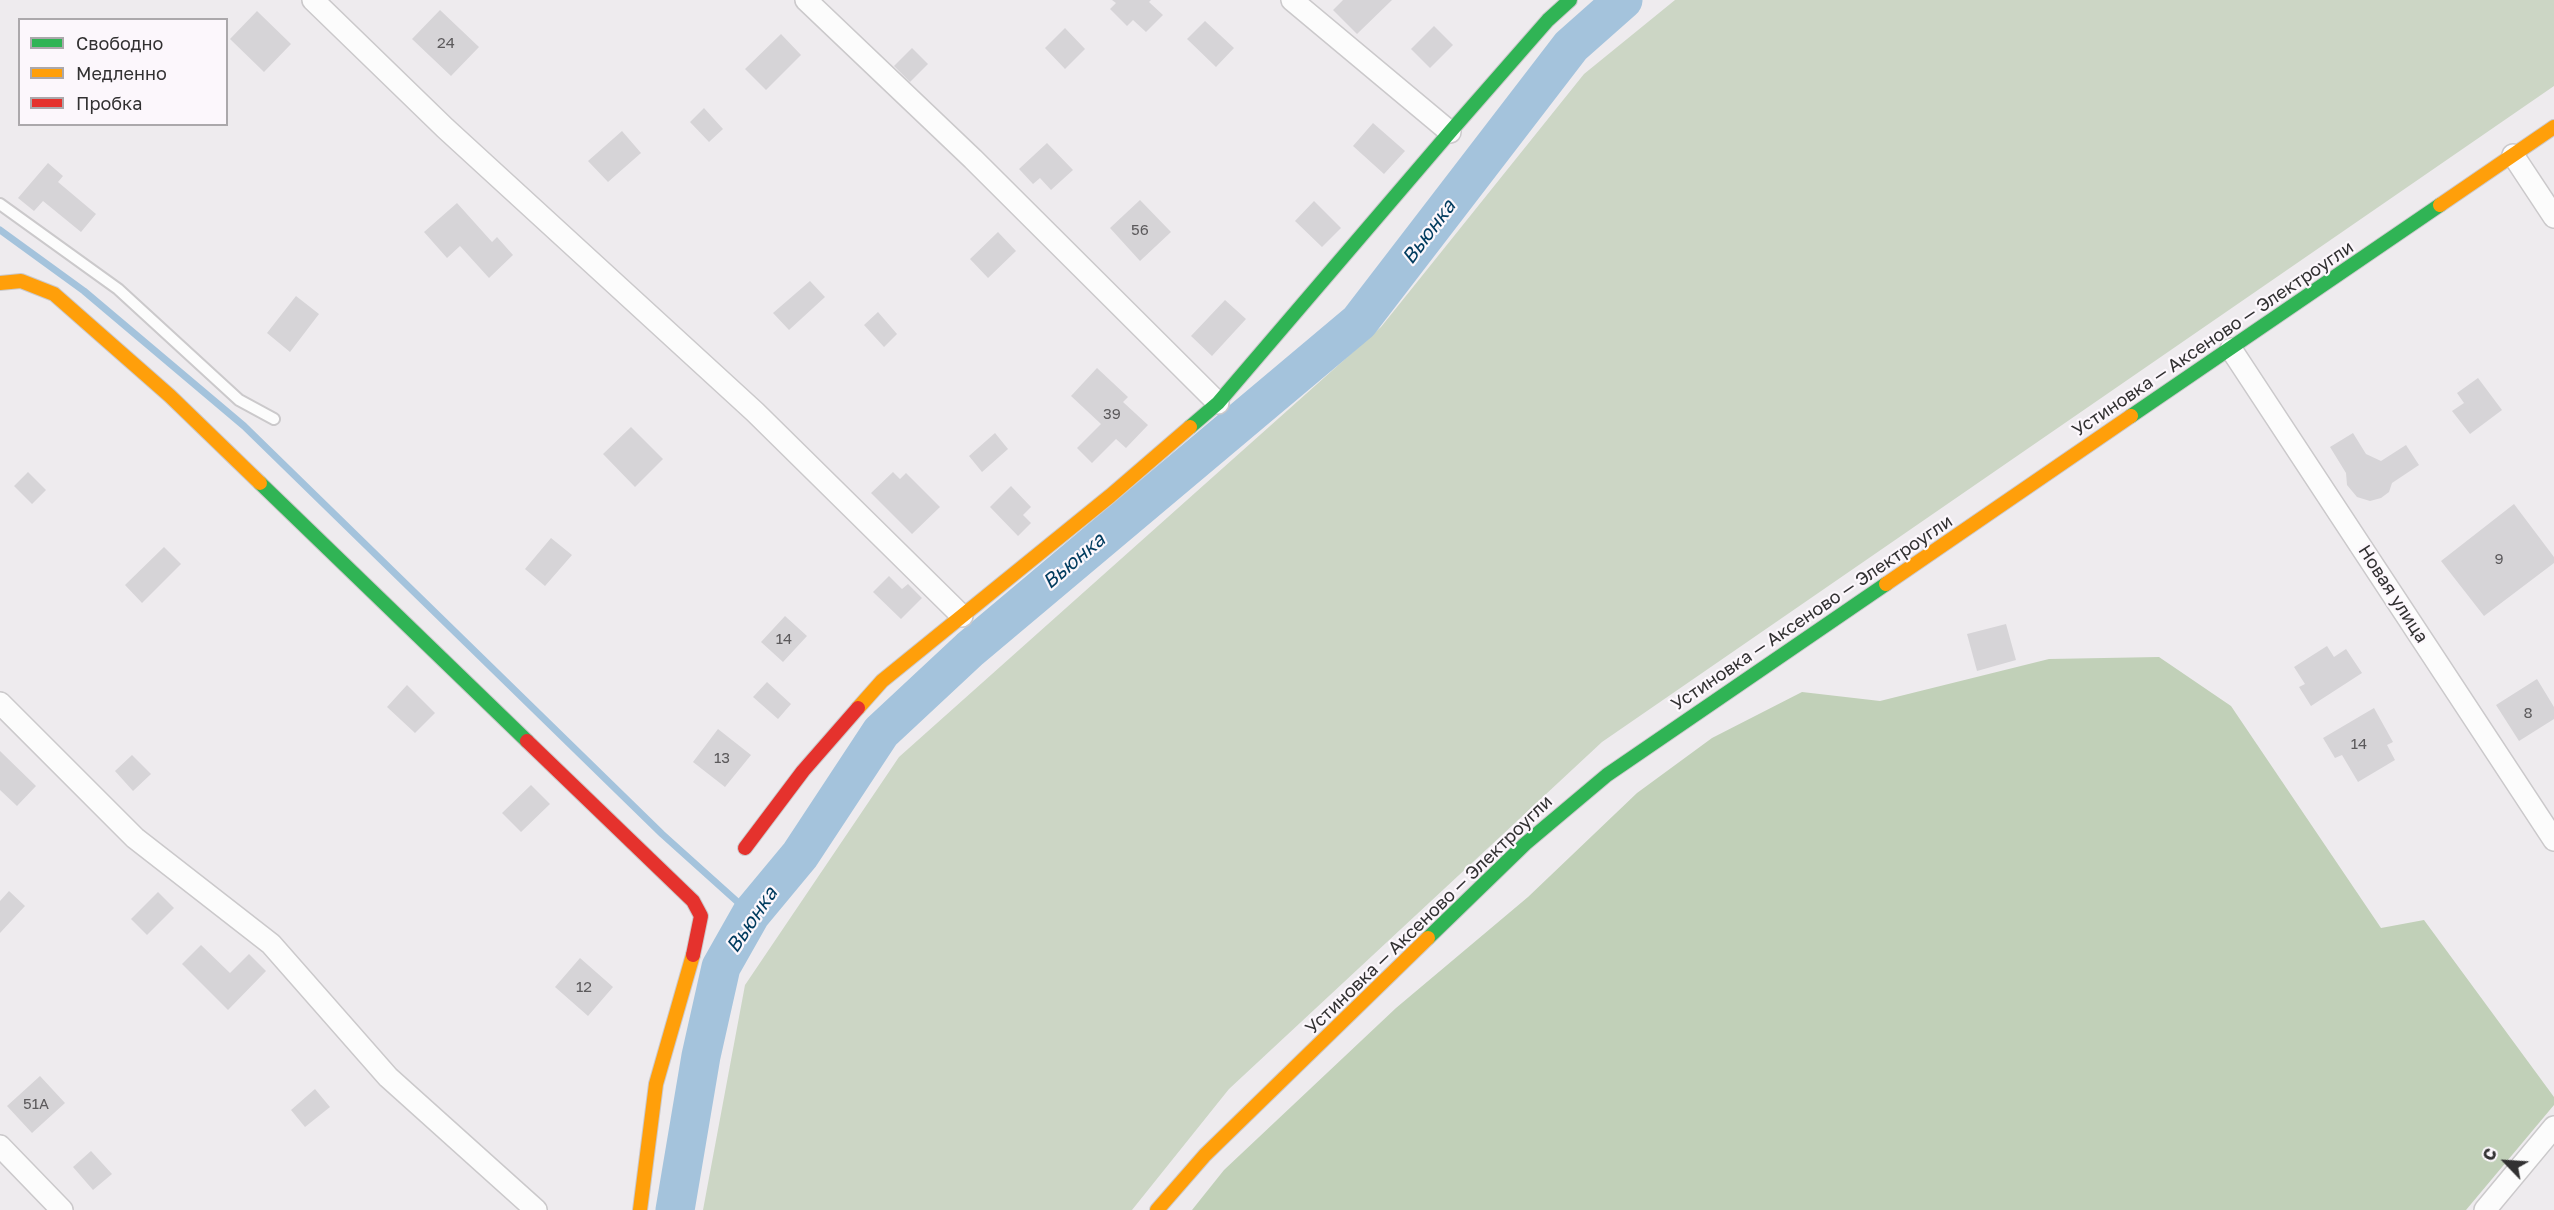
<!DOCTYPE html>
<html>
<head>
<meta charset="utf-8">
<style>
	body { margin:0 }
	#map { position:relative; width:2554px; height:1210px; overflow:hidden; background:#eeebee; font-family:"Golos Text",sans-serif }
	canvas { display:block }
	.legend { position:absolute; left:18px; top:18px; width:210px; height:108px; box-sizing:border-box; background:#fcf7fc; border:2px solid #aba8ab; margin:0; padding:8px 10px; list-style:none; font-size:18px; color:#323132 }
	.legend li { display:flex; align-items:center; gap:12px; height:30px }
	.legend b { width:30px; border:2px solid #aba8ab }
	.north { position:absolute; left:2476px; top:1132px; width:60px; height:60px; -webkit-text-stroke:4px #fcf7fc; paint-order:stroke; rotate:295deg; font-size:16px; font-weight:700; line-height:24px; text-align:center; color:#323132 }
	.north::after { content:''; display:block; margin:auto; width:21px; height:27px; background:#323132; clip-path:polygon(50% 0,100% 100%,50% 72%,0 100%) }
</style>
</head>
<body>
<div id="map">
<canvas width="2554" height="1210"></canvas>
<ul class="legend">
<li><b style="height:8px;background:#30b455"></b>Свободно</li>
<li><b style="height:8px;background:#ff9f0a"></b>Медленно</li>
<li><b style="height:8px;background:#e5322d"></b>Пробка</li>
</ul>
<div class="north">С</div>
</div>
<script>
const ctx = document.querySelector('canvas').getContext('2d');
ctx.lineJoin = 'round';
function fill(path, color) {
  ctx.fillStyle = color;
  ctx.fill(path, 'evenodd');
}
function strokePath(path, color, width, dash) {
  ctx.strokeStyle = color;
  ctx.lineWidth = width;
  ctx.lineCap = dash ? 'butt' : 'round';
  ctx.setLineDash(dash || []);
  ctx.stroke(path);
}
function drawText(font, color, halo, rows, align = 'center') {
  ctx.font = font + ' "Golos Text",sans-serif';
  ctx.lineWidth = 4.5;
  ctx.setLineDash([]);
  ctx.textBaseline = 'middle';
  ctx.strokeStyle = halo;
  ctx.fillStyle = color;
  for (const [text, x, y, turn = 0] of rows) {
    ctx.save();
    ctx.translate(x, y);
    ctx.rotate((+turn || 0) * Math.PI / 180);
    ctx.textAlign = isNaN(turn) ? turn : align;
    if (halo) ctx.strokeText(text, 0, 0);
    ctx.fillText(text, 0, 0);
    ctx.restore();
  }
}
fill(new Path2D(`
	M 1675,0 L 2554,0 L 2554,86 L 1602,742 L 1229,1089 L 1132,1210 L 703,1210 L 745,985 L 899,757 L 1381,327 L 1584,74 Z`), '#ccd6c5');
fill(new Path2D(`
	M 2159,657 L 2231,706 L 2381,928 L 2424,920 L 2554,1097 L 2554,1105 L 2466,1210 L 1192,1210 L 1224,1170 L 1396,1008 L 1528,897 L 1637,793 L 1712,738 L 1802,692 L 1880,701 L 2049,659 Z`), '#c1d0b8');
strokePath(new Path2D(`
	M 0,230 L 84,291 L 244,426 L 662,834 L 751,914`), '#a4c3dc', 7);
strokePath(new Path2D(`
	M 675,1210 L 701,1056 L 721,967 L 751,914 L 800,855 L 881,732 L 970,649 L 1359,322 L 1571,46 L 1623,0`), '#a4c3dc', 39);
fill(new Path2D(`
	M 1112,0 L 1151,0 L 1149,2 L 1163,15 L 1146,32 L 1133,20 L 1127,26 L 1110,9 L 1116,3 Z
	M 1343,0 L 1392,0 L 1357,34 L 1333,10 Z
	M 440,10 L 479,47 L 451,76 L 412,39 Z
	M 257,11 L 291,44 L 264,72 L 230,39 Z
	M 1205,21 L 1234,48 L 1216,67 L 1187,39 Z
	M 1434,26 L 1453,45 L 1430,68 L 1411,49 Z
	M 1065,28 L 1085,49 L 1065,69 L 1045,48 Z
	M 781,34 L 801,55 L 766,90 L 745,69 Z
	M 912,48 L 928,64 L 910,82 L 894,66 Z
	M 704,108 L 723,129 L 709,142 L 690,122 Z
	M 1373,123 L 1405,151 L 1384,174 L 1353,146 Z
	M 622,131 L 641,153 L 608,182 L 588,161 Z
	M 1047,143 L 1073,170 L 1051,190 L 1040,178 L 1033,184 L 1019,169 Z
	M 48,163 L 63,176 L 58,182 L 96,214 L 81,232 L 43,201 L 34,211 L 18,198 Z
	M 1140,200 L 1171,232 L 1140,261 L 1110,228 Z
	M 1314,201 L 1341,228 L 1322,247 L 1295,221 Z
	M 457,203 L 492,242 L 497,237 L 513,255 L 489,278 L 460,246 L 447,258 L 424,232 Z
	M 998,232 L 1016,251 L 988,278 L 970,259 Z
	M 810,281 L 825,297 L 789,330 L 773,313 Z
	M 296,296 L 319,314 L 290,352 L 267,333 Z
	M 1225,300 L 1246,319 L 1212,356 L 1191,336 Z
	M 878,312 L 897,334 L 884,347 L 864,325 Z
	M 1097,368 L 1128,397 L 1123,402 L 1148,425 L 1126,448 L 1116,439 L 1092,463 L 1077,448 L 1101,424 L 1071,396 Z
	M 2478,378 L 2502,410 L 2470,434 L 2452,411 L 2464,403 L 2457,393 Z
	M 631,427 L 663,459 L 635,487 L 603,454 Z
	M 995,433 L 1008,449 L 982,472 L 969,456 Z
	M 2353,433 L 2366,454 L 2381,461 L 2406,445 L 2419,465 L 2392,483 L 2389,492 L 2381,498 L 2370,501 L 2357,497 L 2347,485 L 2346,473 L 2330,447 Z
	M 28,472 L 46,490 L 32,504 L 14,486 Z
	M 893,472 L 900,479 L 906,473 L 940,507 L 912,534 L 871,493 Z
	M 1011,486 L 1031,507 L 1023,515 L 1031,523 L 1018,536 L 990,507 Z
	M 2514,504 L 2554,557 L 2554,563 L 2484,616 L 2441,561 Z
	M 551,538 L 572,555 L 545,586 L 525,569 Z
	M 164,547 L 181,564 L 142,603 L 125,585 Z
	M 889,576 L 902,589 L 908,584 L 922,598 L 901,619 L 873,592 Z
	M 785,616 L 807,636 L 783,662 L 761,642 Z
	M 2006,624 L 2016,660 L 1977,671 L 1967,634 Z
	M 2327,646 L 2334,657 L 2346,649 L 2362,673 L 2311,706 L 2299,687 L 2305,684 L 2294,667 Z
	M 2537,679 L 2554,707 L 2554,719 L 2519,741 L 2496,705 Z
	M 767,682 L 791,704 L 778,719 L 753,697 Z
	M 407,685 L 435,713 L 415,733 L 387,707 Z
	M 2374,708 L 2393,742 L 2387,745 L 2395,760 L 2358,782 L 2342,755 L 2335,758 L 2323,738 Z
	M 718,729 L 751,755 L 725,787 L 693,762 Z
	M 0,751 L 36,786 L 17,806 L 0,790 Z
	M 132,755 L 151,774 L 133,791 L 115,771 Z
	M 531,785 L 550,804 L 521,832 L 502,813 Z
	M 9,891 L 25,906 L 0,933 L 0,901 Z
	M 158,892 L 174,908 L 147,935 L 131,919 Z
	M 201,945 L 230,973 L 249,954 L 266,971 L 228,1010 L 182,964 Z
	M 580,958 L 613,987 L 588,1016 L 555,987 Z
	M 40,1076 L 65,1103 L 32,1133 L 7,1106 Z
	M 315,1089 L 330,1107 L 305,1127 L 291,1110 Z
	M 91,1151 L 112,1174 L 93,1190 L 73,1167 Z`), '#d6d4d7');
const lane = new Path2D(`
	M 0,204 L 118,289 L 239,400 L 274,419`);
const street = new Path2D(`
	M 313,0 L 445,128 L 755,412 L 962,616
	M 806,0 L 973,159 L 1218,403
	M 1292,0 L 1450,132
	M 2513,155 L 2554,217
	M 2231,349 L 2554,840
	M 0,703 L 135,838 L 271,944 L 388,1077 L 536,1210
	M 0,1146 L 62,1210
	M 2485,1210 L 2554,1127`);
const fast = new Path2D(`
	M 2131,416 L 2440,205
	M 1190,427 L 1218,403 L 1450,132 L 1548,20 L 1570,0
	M 260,483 L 527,741
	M 1428,938 L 1525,844 L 1607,775 L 1886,584`);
const slow = new Path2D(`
	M 2440,205 L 2554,127
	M 0,283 L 21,281 L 54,294 L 170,396 L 260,483
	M 1886,584 L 2131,416
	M 858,708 L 882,681 L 1110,496 L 1190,427
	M 640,1210 L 656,1084 L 693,955
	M 1157,1210 L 1205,1155 L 1428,938`);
const jam = new Path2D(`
	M 527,741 L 693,901 L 701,916 L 693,955
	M 745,848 L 803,771 L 858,708`);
strokePath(lane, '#cbc9cb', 14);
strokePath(street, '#cbc9cb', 24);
strokePath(fast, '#cbc9cb', 16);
strokePath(slow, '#cbc9cb', 16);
strokePath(jam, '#cbc9cb', 16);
strokePath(lane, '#fcfcfc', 10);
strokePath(street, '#fcfcfc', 21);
strokePath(fast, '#30b455', 14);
strokePath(slow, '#ff9f0a', 14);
strokePath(jam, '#e5322d', 14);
drawText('15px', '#5c5a5c', null, [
	["24",446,43],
	["56",1140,230],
	["39",1112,414],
	["9",2499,559],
	["14",784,639],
	["8",2528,713],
	["14",2359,744],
	["13",722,758],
	["12",584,987],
	["51А",36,1104]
]);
drawText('18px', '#323132', '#fcf7fc', [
	["Устиновка — Аксеново — Электроугли",2213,339,-34],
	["Новая улица",2393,594,57],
	["Устиновка — Аксеново — Электроугли",1812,613,-34],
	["Устиновка — Аксеново — Электроугли",1429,915,-44]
]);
drawText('italic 20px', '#003b5e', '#fcf7fc', [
	["Вьюнка",1429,232,-53],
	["Вьюнка",1074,561,-40],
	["Вьюнка",752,920,-56]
]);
</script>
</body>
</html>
